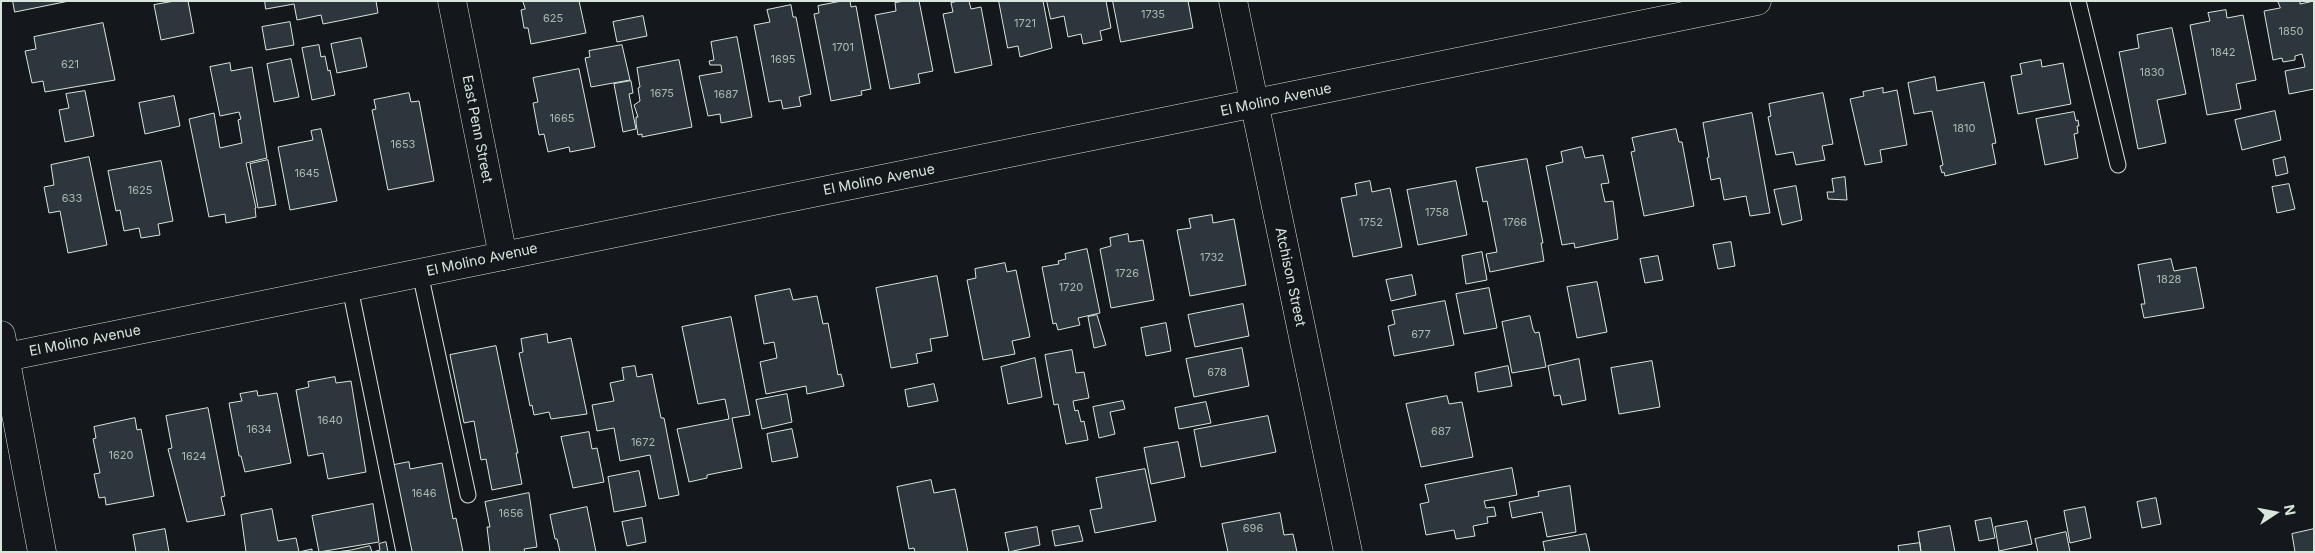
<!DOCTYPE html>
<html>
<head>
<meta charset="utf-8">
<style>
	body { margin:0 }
	#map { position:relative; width:2315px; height:553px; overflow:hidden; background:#14181c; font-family:Inter,sans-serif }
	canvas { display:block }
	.frame { position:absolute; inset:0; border:2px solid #d8e6dc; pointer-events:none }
	.north { position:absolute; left:2250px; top:488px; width:50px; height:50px; -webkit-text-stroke:4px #14181c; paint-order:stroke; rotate:79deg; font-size:14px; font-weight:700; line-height:20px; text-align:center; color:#d8e6dc }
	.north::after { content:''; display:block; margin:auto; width:18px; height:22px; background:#d8e6dc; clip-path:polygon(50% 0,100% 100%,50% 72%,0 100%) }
</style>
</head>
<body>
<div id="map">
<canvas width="2315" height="553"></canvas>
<div class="frame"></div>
<div class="north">N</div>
</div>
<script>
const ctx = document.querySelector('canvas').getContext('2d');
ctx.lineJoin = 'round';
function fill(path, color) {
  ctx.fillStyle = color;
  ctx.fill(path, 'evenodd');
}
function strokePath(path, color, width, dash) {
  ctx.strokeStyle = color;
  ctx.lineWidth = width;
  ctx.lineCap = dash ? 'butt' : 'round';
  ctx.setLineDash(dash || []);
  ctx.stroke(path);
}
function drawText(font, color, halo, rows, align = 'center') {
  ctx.font = font + ' Inter,sans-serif';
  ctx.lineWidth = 4;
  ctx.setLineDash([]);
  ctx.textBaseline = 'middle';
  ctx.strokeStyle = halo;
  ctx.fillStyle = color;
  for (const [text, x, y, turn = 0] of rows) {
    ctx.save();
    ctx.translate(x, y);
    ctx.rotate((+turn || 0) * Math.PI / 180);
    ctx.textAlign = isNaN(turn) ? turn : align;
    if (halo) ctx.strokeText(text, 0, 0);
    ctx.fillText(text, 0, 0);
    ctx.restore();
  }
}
const building = new Path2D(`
	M 13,1 L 69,1 L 15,12 Z
	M 175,1 L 188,1 L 194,33 L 161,40 L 154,5 Z
	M 265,1 L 376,1 L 378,13 L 323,24 L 321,15 L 297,20 L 294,4 L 266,9 Z
	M 523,1 L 579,1 L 586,33 L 531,44 L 528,28 L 524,28 L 521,10 L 525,9 Z
	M 842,1 L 850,1 L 851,7 L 856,6 L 871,89 L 861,91 L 862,95 L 831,101 L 814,14 L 819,13 L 818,6 Z
	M 905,1 L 919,1 L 933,71 L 918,74 L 920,83 L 890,89 L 875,15 L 896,11 L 895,3 Z
	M 959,1 L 969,1 L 971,9 L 981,7 L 992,65 L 955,73 L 943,14 L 953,12 L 951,3 Z
	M 999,1 L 1043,1 L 1052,48 L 1020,57 L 1018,46 L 1008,48 Z
	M 1047,1 L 1106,1 L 1111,28 L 1100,31 L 1102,40 L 1083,44 L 1081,34 L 1068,37 L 1064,16 L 1051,19 Z
	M 1113,1 L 1188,1 L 1193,28 L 1121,42 Z
	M 2278,1 L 2300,1 L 2300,4 L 2314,1 L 2314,89 L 2289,94 L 2285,71 L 2305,67 L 2302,54 L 2295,56 L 2295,60 L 2283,62 L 2282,58 L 2273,60 L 2264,11 L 2280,8 Z
	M 791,5 L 793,17 L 796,17 L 811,94 L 799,97 L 801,106 L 783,109 L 781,100 L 769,102 L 754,25 L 770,22 L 767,10 Z
	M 2226,10 L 2227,18 L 2243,15 L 2256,80 L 2236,84 L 2241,109 L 2207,115 L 2190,25 L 2210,21 L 2208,13 Z
	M 643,16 L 647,36 L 617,42 L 613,22 Z
	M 290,22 L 294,45 L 266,50 L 262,27 Z
	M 103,23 L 115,80 L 45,92 L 43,81 L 32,83 L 25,51 L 36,49 L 34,37 Z
	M 2172,28 L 2186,94 L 2157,100 L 2166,143 L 2138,149 L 2119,52 L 2139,48 L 2137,35 Z
	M 737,37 L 752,117 L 721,123 L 720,114 L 708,116 L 699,76 L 722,72 L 721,65 L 710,65 L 709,61 L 714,60 L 711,42 Z
	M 361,38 L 367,67 L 337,73 L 331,44 Z
	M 319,45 L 321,57 L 325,56 L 328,71 L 330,70 L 335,95 L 312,100 L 302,48 Z
	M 622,45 L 630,80 L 591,87 L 585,58 L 590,57 L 589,51 Z
	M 291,59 L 299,97 L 274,102 L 267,64 Z
	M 679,60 L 692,127 L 642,137 L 642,134 L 638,135 L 636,123 L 636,117 L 638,117 L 634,105 L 640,101 L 638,88 L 640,87 L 637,68 Z
	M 2041,60 L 2042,67 L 2063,63 L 2071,104 L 2018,114 L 2011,76 L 2022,74 L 2020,64 Z
	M 230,63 L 231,71 L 252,67 L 267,158 L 246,163 L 256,208 L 255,208 L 256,217 L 226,223 L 225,214 L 209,217 L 189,119 L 214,113 L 220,148 L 242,143 L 238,120 L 241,119 L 239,112 L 220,116 L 210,67 Z
	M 579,69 L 595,147 L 570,152 L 569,147 L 548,152 L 544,134 L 539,135 L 533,103 L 538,102 L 533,78 Z
	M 1935,77 L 1937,91 L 1984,82 L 1996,143 L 1992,144 L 1996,164 L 1945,176 L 1944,172 L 1942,173 L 1940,166 L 1943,165 L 1932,111 L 1914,114 L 1908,83 Z
	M 631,81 L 633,93 L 629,94 L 636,129 L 623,132 L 614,84 Z
	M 1883,88 L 1883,93 L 1897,90 L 1907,145 L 1880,150 L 1882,162 L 1865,165 L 1850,99 L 1864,96 L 1863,92 Z
	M 85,91 L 94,136 L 65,142 L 59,110 L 69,108 L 66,94 Z
	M 409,93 L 411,102 L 419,101 L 434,181 L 388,190 L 372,110 L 376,109 L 374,100 Z
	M 1823,93 L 1833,144 L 1822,146 L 1825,160 L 1796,165 L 1793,152 L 1776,155 L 1768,117 L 1771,116 L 1769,104 Z
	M 174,96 L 180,126 L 145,134 L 139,103 Z
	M 2275,111 L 2281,140 L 2242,150 L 2235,120 Z
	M 2074,112 L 2076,121 L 2078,120 L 2079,126 L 2077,126 L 2078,133 L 2074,134 L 2078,158 L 2045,165 L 2036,119 Z
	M 1752,113 L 1770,213 L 1750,216 L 1746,196 L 1724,200 L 1720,178 L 1711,180 L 1707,158 L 1709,157 L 1703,123 Z
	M 321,129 L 337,201 L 290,210 L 278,147 L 313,140 L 311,131 Z
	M 1676,129 L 1679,142 L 1682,142 L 1694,206 L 1644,216 L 1631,152 L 1635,151 L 1632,138 Z
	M 1582,147 L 1585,158 L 1603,155 L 1609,183 L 1601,184 L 1605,202 L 1613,201 L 1618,239 L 1575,248 L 1574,243 L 1562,245 L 1546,166 L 1563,162 L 1561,152 Z
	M 89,157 L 107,245 L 68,253 L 60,211 L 49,213 L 44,187 L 54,185 L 51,165 Z
	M 2285,157 L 2288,173 L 2276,176 L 2273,160 Z
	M 1527,159 L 1543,243 L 1541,243 L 1544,261 L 1490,272 L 1486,254 L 1497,252 L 1487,201 L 1483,202 L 1476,168 Z
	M 268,160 L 276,205 L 258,208 L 250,164 Z
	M 161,161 L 173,221 L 158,224 L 160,235 L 141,238 L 139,228 L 124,231 L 120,210 L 116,211 L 108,171 Z
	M 1845,177 L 1847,200 L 1828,199 L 1827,192 L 1834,192 L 1832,179 Z
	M 1370,181 L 1372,192 L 1390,188 L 1402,247 L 1353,257 L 1341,198 L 1357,195 L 1355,184 Z
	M 1456,181 L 1467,235 L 1418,245 L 1407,190 Z
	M 2289,184 L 2295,209 L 2277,213 L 2272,187 Z
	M 1796,186 L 1802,220 L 1782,225 L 1774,190 Z
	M 1212,215 L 1213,223 L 1234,219 L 1246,285 L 1190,296 L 1177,230 L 1191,228 L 1189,219 Z
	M 1128,234 L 1129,242 L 1143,240 L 1154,300 L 1111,308 L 1100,249 L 1111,246 L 1110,238 Z
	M 1731,242 L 1735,266 L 1718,269 L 1713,245 Z
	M 1087,249 L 1100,313 L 1078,318 L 1080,325 L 1058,330 L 1056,323 L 1053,324 L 1042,267 L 1059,264 L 1058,261 L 1066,259 L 1065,254 Z
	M 1482,252 L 1487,280 L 1466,284 L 1462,256 Z
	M 1658,256 L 1663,280 L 1645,283 L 1640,259 Z
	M 2171,259 L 2174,271 L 2196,267 L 2204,308 L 2144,318 L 2141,304 L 2145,304 L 2138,265 Z
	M 1005,263 L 1007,272 L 1016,270 L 1030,337 L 1012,341 L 1015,354 L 983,360 L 967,280 L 976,278 L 975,269 Z
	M 1412,275 L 1416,295 L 1391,301 L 1386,280 Z
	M 937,276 L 948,336 L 930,339 L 932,351 L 916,354 L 918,363 L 891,368 L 876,288 Z
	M 1597,282 L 1607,332 L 1577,338 L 1567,287 Z
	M 1489,288 L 1497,328 L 1464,334 L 1456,294 Z
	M 790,289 L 793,300 L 817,296 L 823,324 L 828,323 L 838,375 L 841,374 L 844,386 L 807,394 L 806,386 L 766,394 L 760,362 L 777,358 L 774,342 L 764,344 L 755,296 Z
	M 1445,301 L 1454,345 L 1394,356 L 1388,326 L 1395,324 L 1392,311 Z
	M 1243,304 L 1249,336 L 1195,347 L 1188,315 Z
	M 1097,315 L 1106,345 L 1094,348 L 1088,317 Z
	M 1530,316 L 1533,329 L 1535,333 L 1539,332 L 1546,367 L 1512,373 L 1502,322 Z
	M 731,317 L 750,415 L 732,418 L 742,468 L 707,475 L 707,478 L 689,482 L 677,429 L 729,419 L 725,399 L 698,404 L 682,327 Z
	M 1166,323 L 1171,351 L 1146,356 L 1141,328 Z
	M 547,334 L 548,343 L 571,338 L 587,414 L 551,419 L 549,412 L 534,415 L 532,405 L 530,406 L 519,353 L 523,352 L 521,339 Z
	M 496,346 L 518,453 L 516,453 L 522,484 L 492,490 L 486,459 L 481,460 L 474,421 L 464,423 L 450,355 Z
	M 1242,348 L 1249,386 L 1194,397 L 1186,359 Z
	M 1072,350 L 1076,373 L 1084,372 L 1089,398 L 1073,401 L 1075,411 L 1078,410 L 1081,422 L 1084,421 L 1088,440 L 1066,444 L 1058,404 L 1054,405 L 1045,355 Z
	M 1035,358 L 1042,397 L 1008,404 L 1001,367 Z
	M 1579,359 L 1586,400 L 1562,405 L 1560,395 L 1554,396 L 1548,366 Z
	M 1652,361 L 1660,407 L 1619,414 L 1611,368 Z
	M 635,366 L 637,377 L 652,374 L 661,418 L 664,418 L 679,495 L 659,499 L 650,455 L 620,461 L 614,428 L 597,431 L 592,405 L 614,401 L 610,383 L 624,380 L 622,368 Z
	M 1508,366 L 1512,386 L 1478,392 L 1475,373 Z
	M 335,377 L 336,383 L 351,381 L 366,472 L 328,479 L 323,453 L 308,456 L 296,390 L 309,387 L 308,382 Z
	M 934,384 L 938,401 L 908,407 L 905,390 Z
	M 257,391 L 258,396 L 277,393 L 291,463 L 245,472 L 241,456 L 239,456 L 229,403 L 242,401 L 240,394 Z
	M 787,394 L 792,422 L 762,429 L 756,400 Z
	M 1447,396 L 1449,404 L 1462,402 L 1473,457 L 1421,467 L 1406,404 Z
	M 1123,401 L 1125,409 L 1110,412 L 1115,434 L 1099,438 L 1093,407 Z
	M 1206,402 L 1211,423 L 1179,429 L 1175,408 Z
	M 208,408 L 225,496 L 221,497 L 225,515 L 187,522 L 168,449 L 172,448 L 166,416 Z
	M 1268,416 L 1276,452 L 1201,467 L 1194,430 Z
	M 135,418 L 137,430 L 141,429 L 154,496 L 106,505 L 105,497 L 99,498 L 94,474 L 100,473 L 93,439 L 96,438 L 94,427 Z
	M 792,429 L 798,457 L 772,462 L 767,434 Z
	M 589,432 L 592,449 L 597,448 L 604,482 L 573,488 L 561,437 Z
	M 1178,442 L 1185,477 L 1151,484 L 1144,448 Z
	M 409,462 L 410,469 L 442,463 L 453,519 L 456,518 L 463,552 L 411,552 L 394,465 Z
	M 1512,468 L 1517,495 L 1484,501 L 1486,508 L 1494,507 L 1496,516 L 1487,517 L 1488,523 L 1473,526 L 1475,536 L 1456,539 L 1454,530 L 1426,535 L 1420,504 L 1429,502 L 1425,485 Z
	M 1145,469 L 1156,521 L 1095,533 L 1090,510 L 1102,508 L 1096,478 Z
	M 639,471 L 646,506 L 614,512 L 608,477 Z
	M 931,480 L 934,493 L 955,489 L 968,552 L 915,552 L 914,548 L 909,549 L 897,487 Z
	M 1570,486 L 1576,532 L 1547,537 L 1542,512 L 1512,518 L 1509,502 L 1539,496 L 1538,492 Z
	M 529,493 L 537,547 L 524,549 L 525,552 L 490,552 L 487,527 L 490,527 L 485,502 Z
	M 2156,498 L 2161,524 L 2142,528 L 2137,502 Z
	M 373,504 L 379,542 L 319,552 L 312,516 Z
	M 587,507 L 596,552 L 560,552 L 557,539 L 555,539 L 550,515 Z
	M 2085,507 L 2091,538 L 2070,543 L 2064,511 Z
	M 272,509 L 278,541 L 296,538 L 299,552 L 312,549 L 312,552 L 246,552 L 241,515 Z
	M 1280,513 L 1284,535 L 1293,534 L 1297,552 L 1228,552 L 1222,524 Z
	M 642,518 L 646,542 L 627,546 L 622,522 Z
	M 1991,518 L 1995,538 L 1979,541 L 1975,521 Z
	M 2027,521 L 2032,544 L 1999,551 L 1995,527 Z
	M 1079,526 L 1083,541 L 1055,546 L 1052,531 Z
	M 1950,526 L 1955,552 L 1921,552 L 1918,532 Z
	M 1037,527 L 1040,545 L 1009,552 L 1005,533 Z
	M 165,529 L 169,552 L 136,552 L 133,535 Z
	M 2314,529 L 2314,552 L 2295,552 L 2292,534 Z
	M 2066,532 L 2070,552 L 2038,552 L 2035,539 Z
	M 1586,534 L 1590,552 L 1545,552 L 1543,542 Z
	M 386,542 L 388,552 L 373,552 L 380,550 L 379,544 Z
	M 1920,543 L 1921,552 L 1899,552 L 1898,546 Z
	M 370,546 L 372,552 L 336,552 L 351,550 Z`);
fill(building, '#2c363c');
strokePath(building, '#d8e6dc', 1);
const lane = new Path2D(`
	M 2078,1 L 2118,165
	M 420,273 L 468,495
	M 350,288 L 404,552`);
const street = new Path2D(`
	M 452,1 L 503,256
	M 1233,1 L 1348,552
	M 1,335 L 42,552`);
const secondary = new Path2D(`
	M 1,358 L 1757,1`);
strokePath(lane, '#d8e6dc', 17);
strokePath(street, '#d8e6dc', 29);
strokePath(secondary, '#d8e6dc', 29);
strokePath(lane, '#14181c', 15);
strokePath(street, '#14181c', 28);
strokePath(secondary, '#14181c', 28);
drawText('11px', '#adbab4', null, [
	["1735",1153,15],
	["625",553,19],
	["1721",1025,24],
	["1850",2291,32],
	["1701",843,48],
	["1842",2223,53],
	["1695",783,60],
	["621",70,65],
	["1830",2152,73],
	["1675",662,94],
	["1687",726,95],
	["1665",562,119],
	["1810",1964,129],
	["1653",403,145],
	["1645",307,174],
	["1625",140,191],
	["633",72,199],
	["1758",1437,213],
	["1752",1371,223],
	["1766",1515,223],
	["1732",1212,258],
	["1726",1127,274],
	["1828",2169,280],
	["1720",1071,288],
	["677",1421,335],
	["678",1217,373],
	["1640",330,421],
	["1634",259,430],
	["687",1441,432],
	["1672",643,443],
	["1620",121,456],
	["1624",194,457],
	["1646",424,494],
	["1656",511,514],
	["696",1253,529]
]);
drawText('14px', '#d8e6dc', '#14181c', [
	["El Molino Avenue",1276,100,-12],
	["East Penn Street",477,129,79],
	["El Molino Avenue",879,180,-11],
	["El Molino Avenue",482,260,-12],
	["Atchison Street",1290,277,78],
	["El Molino Avenue",85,341,-11]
]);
</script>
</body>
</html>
